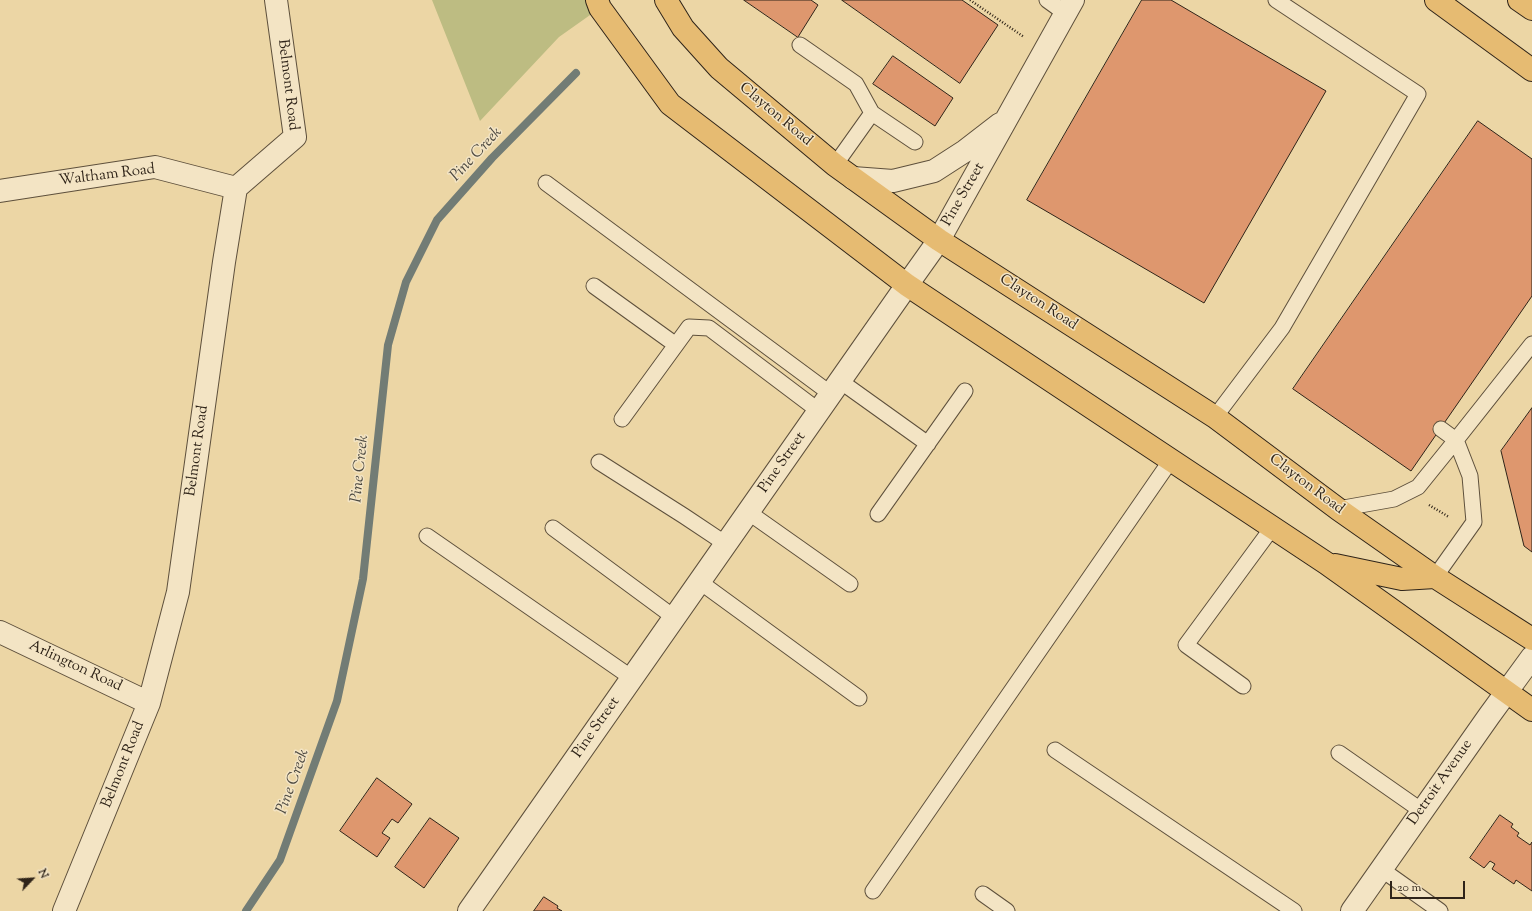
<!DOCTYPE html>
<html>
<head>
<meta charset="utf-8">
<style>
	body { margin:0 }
	#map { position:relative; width:1532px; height:911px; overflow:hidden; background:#ecd6a5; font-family:"Sorts Mill Goudy",serif }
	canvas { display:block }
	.north { position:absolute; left:12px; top:859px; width:40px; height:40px; -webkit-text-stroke:3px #f3e4c4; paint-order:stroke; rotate:65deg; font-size:11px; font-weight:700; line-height:16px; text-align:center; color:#2f2419 }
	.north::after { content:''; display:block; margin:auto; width:14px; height:18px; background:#2f2419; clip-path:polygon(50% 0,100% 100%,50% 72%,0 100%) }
	.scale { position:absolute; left:1390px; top:881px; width:75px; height:18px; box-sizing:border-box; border:2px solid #2f2419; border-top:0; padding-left:5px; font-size:12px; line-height:14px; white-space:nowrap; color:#2f2419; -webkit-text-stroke:3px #f3e4c4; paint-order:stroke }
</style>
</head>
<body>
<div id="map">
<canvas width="1532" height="911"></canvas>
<div class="north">N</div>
<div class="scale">20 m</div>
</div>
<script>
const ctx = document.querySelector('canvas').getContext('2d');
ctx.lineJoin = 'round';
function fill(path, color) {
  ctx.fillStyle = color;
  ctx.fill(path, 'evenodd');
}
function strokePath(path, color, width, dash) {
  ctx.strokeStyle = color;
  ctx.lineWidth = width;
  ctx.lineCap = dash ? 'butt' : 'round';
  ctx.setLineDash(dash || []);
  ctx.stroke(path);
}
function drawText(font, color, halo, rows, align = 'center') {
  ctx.font = font + ' "Sorts Mill Goudy",serif';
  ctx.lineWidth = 3;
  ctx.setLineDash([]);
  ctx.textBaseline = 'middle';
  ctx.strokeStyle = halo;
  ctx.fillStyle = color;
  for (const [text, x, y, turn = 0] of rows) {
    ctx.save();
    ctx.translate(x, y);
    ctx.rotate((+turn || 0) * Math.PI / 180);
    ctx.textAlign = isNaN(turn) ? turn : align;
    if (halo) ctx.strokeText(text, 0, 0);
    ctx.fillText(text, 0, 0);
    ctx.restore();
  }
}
fill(new Path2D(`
	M 432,0 L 597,0 L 600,8 L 559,37 L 480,121 Z`), '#bdbc82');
strokePath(new Path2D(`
	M 246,911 L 280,860 L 337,701 L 363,579 L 388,345 L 406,282 L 437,220 L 492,158 L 576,73`), '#727c75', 8);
const building = new Path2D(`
	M 744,0 L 811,0 L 818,5 L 798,37 Z
	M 842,0 L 962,0 L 998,25 L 960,83 Z
	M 1142,0 L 1171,0 L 1326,91 L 1204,303 L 1027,200 Z
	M 893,56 L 953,98 L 935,126 L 873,84 Z
	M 1478,121 L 1532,159 L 1532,296 L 1411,471 L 1293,389 Z
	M 1532,408 L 1532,552 L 1524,546 L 1501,451 Z
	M 377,778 L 412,804 L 398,823 L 392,819 L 382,833 L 390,838 L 377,857 L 340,831 Z
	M 1500,815 L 1513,824 L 1511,827 L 1519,833 L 1517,836 L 1530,845 L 1532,842 L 1532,891 L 1516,880 L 1514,884 L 1492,869 L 1495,864 L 1490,861 L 1484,868 L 1470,858 Z
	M 430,818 L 459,838 L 424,888 L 395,867 Z
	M 544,897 L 558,906 L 557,908 L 562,911 L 534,911 Z`);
fill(building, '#de976e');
strokePath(building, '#2f2419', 1);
const service = new Path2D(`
	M 1047,0 L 1065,13
	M 800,45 L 856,84 L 872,113 L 915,142
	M 835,165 L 872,113
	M 546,183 L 831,394
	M 594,286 L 676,345
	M 840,381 L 928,444
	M 1215,417 L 1282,328 L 1418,94 L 1276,0
	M 622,419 L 689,327 L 709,328 L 819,411
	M 1441,429 L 1456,440 L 1532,344
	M 599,462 L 684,516 L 726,544
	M 1338,509 L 1394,499 L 1418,487 L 1456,440 L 1470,476 L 1474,522 L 1435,577
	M 748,512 L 850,584
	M 878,514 L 965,391
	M 553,528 L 675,618
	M 427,536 L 632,678
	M 700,582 L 859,698
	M 1243,686 L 1186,645 L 1272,528
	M 1055,750 L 1294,911
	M 1339,753 L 1422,811
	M 1381,869 L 1440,911
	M 873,891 L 1171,460
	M 983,894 L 1007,911`);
const minor = new Path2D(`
	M 0,191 L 155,167 L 236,188
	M 0,632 L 149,703
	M 64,911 L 149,703 L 178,592 L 224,262 L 236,188 L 295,137 L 276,0
	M 469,911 L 907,285`);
const tertiary = new Path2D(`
	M 853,178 L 893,181 L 934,171 L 965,151 L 1000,124
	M 907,285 L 939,240 L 954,213 L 1073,0
	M 1352,911 L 1489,716 L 1532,657`);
const primary = new Path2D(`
	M 597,0 L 600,8 L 670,104 L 907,285 L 1326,563 L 1532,710
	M 666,0 L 683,28 L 719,68 L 835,165 L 939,240 L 1215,417 L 1338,509 L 1435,577 L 1532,639
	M 1436,0 L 1532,70
	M 1519,0 L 1532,9
	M 1335,565 L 1402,579 L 1435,577`);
strokePath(service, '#5e503c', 17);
strokePath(minor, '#5e503c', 24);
strokePath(tertiary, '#5e503c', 24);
strokePath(primary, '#2f2419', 24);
strokePath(new Path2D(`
	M 970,0 L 1024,37
	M 1429,505 L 1449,517`), '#2f2419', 2.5, [1, 2]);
strokePath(service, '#f3e4c4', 15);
strokePath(minor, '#f3e4c4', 22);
strokePath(tertiary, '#f3e4c4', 22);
strokePath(primary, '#e6bb72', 22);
drawText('15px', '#2f2419', '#f3e4c4', [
	["Belmont Road",287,85,83],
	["Clayton Road",775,115,40],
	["Waltham Road",107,176,-7],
	["Pine Street",964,195,-60],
	["Clayton Road",1038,303,33],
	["Belmont Road",198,451,-82],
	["Pine Street",783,463,-55],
	["Clayton Road",1306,485,37],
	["Arlington Road",75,667,25],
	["Pine Street",597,728,-55],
	["Belmont Road",124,765,-68],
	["Detroit Avenue",1441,783,-55]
]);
drawText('italic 16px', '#4b4840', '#f3e4c4', [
	["Pine Creek",477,155,-47],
	["Pine Creek",361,469,-84],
	["Pine Creek",294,782,-70]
]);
</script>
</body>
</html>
